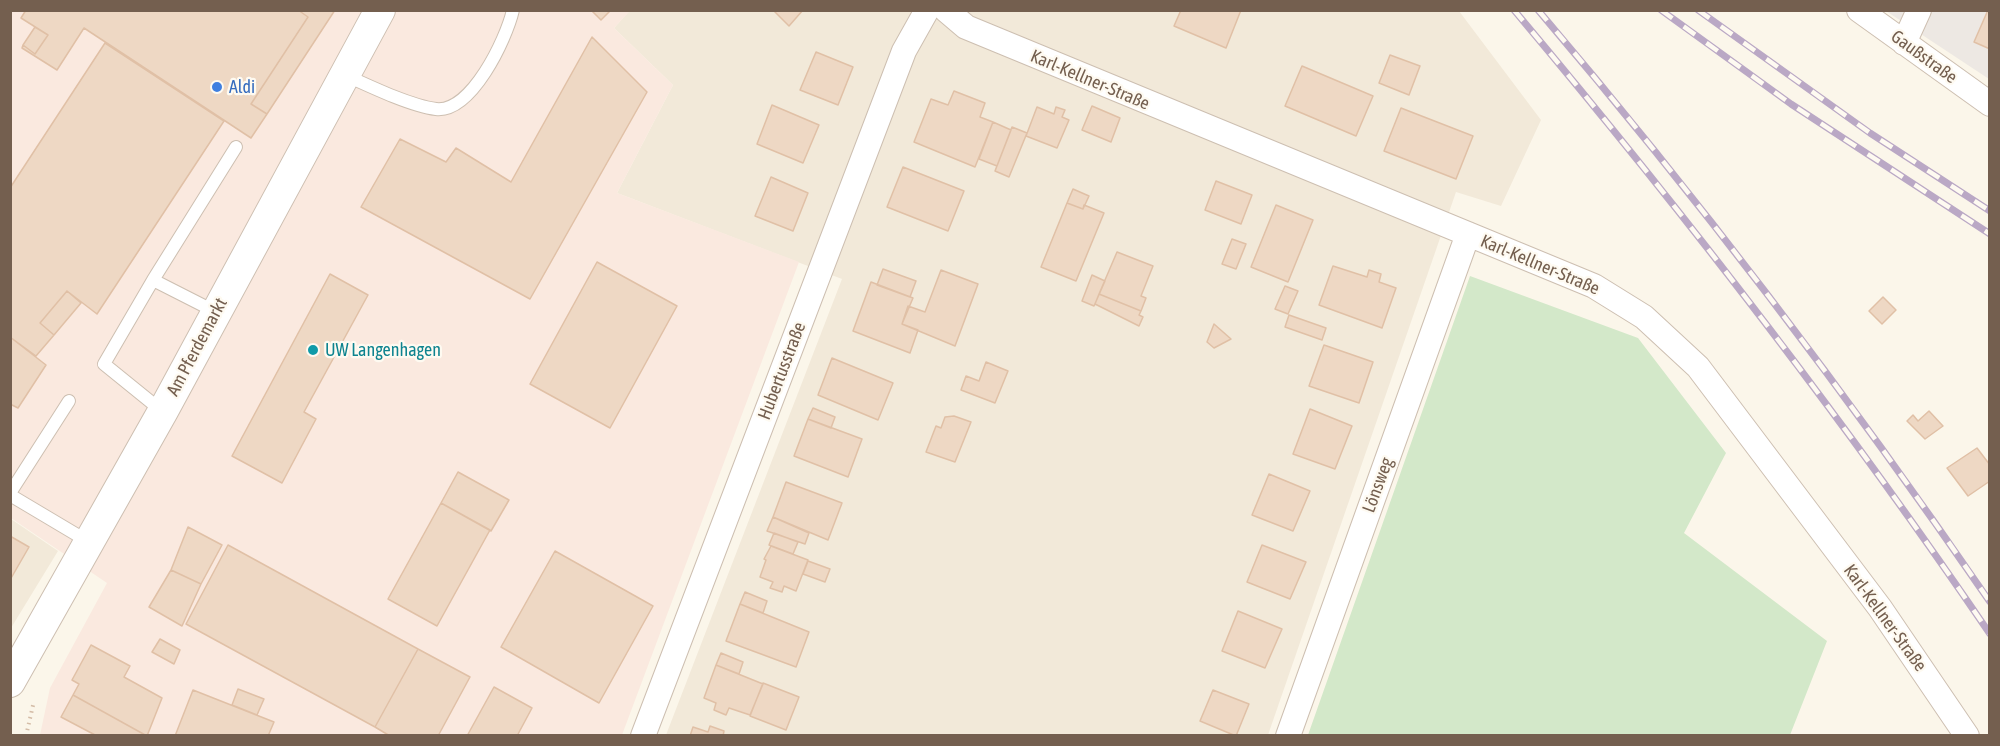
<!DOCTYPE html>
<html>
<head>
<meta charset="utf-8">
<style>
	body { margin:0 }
	#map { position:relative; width:2000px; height:746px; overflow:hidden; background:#fbf6ea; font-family:"Asap Condensed",sans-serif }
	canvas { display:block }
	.frame { position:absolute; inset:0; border:12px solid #745f4f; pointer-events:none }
</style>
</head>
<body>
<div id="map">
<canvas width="2000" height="746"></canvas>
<div class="frame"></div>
</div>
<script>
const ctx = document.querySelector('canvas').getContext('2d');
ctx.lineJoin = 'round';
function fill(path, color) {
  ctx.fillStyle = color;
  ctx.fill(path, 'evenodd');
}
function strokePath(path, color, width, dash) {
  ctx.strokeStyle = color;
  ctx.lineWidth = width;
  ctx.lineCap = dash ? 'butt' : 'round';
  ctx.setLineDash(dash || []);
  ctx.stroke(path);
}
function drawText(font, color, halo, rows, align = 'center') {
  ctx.font = font + ' "Asap Condensed",sans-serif';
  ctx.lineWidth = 4.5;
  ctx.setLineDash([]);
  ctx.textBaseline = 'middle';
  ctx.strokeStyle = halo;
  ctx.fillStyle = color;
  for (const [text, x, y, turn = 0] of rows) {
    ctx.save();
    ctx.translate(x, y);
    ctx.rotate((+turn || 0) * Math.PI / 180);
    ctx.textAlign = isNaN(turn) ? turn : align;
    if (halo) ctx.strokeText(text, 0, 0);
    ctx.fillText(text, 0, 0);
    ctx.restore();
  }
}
fill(new Path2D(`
	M 630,10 L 1459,11 L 1541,120 L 1501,206 L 1456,192 L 1268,735 L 666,735 L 842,279 L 617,193 L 673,85 L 614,28 Z
	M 11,519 L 58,551 L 11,628 Z`), '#f2e9d9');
fill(new Path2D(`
	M 10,11 L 630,11 L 614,28 L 673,85 L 617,193 L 799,262 L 622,735 L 40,735 L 50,688 L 107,583 L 11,518 Z`), '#fae9df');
fill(new Path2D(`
	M 1885,11 L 1989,11 L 1989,79 L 1886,11 Z`), '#ede8e3');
fill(new Path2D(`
	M 1470,276 L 1638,338 L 1726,453 L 1684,533 L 1827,641 L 1790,735 L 1308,735 Z`), '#d3e8c9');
const building = new Path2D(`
	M 26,10 L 298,10 L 308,17 L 251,104 L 267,114 L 251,138 L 84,28 L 57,70 L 22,48 L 23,45 L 35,54 L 48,35 L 21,18 Z
	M 298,10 L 335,10 L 267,114 L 251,104 L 308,17 Z
	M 591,10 L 611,10 L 601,20 Z
	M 773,10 L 803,10 L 789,26 Z
	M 1181,10 L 1241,10 L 1226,48 L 1174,26 Z
	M 1988,10 L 1990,10 L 1990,49 L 1974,42 Z
	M 35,27 L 48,35 L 35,54 L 23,45 Z
	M 592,37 L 647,92 L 530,299 L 361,207 L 400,139 L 446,162 L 456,148 L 511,182 Z
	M 105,43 L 224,121 L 97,314 L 67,291 L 40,323 L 54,335 L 36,356 L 10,337 L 10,188 Z
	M 816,52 L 853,67 L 838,105 L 800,90 Z
	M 1390,55 L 1420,66 L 1409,95 L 1379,83 Z
	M 1302,66 L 1373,96 L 1356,136 L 1285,106 Z
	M 954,91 L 985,103 L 980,117 L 993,122 L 975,167 L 914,142 L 931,99 L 948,105 Z
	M 772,105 L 819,125 L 803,163 L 757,144 Z
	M 1092,106 L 1120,118 L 1111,142 L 1082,130 Z
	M 1037,107 L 1054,114 L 1056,107 L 1065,110 L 1062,117 L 1069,120 L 1057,148 L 1026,136 Z
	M 1401,108 L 1473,136 L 1456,179 L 1384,151 Z
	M 993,122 L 1011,130 L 997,166 L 979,159 Z
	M 1012,127 L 1027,133 L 1009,177 L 995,171 Z
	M 903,167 L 964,191 L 948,231 L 887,207 Z
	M 771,177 L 808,193 L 793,231 L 755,216 Z
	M 1216,181 L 1252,195 L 1241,224 L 1205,210 Z
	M 1073,189 L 1089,196 L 1083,209 L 1067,203 Z
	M 1067,203 L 1083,209 L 1084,205 L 1104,213 L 1076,281 L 1041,267 Z
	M 1276,205 L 1313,220 L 1288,282 L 1251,267 Z
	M 1232,239 L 1246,244 L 1236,269 L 1222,264 Z
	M 1117,252 L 1153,266 L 1141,296 L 1146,298 L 1141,311 L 1099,294 Z
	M 597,262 L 677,306 L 610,428 L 530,384 Z
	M 1333,266 L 1367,277 L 1369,270 L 1381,274 L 1379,282 L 1396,288 L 1382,328 L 1319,305 Z
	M 883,269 L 916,281 L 910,297 L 877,285 Z
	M 941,270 L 978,284 L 955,346 L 902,324 L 908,306 L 925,312 Z
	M 330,274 L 368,295 L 304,412 L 316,419 L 282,483 L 232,456 Z
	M 1092,275 L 1105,281 L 1094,306 L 1082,301 Z
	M 871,282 L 913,298 L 902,324 L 918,330 L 910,353 L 853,331 Z
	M 1285,286 L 1298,291 L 1288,314 L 1275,309 Z
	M 67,291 L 81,303 L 54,335 L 40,323 Z
	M 1099,294 L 1141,311 L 1139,315 L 1143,317 L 1139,326 L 1095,304 Z
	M 1883,297 L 1896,310 L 1882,324 L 1869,311 Z
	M 1289,315 L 1326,328 L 1322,340 L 1285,327 Z
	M 1214,324 L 1231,339 L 1214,348 L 1207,342 Z
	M 10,337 L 46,365 L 18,408 L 10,404 Z
	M 1324,345 L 1373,362 L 1359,403 L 1309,386 Z
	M 832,358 L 893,383 L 878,420 L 818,395 Z
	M 986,362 L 1008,371 L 995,403 L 961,390 L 966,376 L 979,381 Z
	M 813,408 L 835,417 L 831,428 L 808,419 Z
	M 1310,409 L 1352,426 L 1335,469 L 1293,454 Z
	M 1929,411 L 1943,426 L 1925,439 L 1907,421 L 1913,415 L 1918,421 Z
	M 954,416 L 971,422 L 955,462 L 926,452 L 936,426 L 941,428 L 945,417 Z
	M 808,419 L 862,439 L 848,477 L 794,456 Z
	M 1977,448 L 1990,465 L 1990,481 L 1968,496 L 1947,468 Z
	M 458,472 L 509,500 L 491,531 L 441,503 Z
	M 1269,474 L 1310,491 L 1293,531 L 1252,515 Z
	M 786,482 L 842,503 L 828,540 L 773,517 Z
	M 441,503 L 490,530 L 437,626 L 388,599 Z
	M 773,517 L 809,533 L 805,544 L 767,531 Z
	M 188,527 L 222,545 L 201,584 L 171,570 Z
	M 774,533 L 798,542 L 793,554 L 769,545 Z
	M 10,536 L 29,547 L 10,580 Z
	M 228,545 L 418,649 L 375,727 L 186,624 Z
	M 1262,545 L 1306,562 L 1290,599 L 1247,582 Z
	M 771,546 L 808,560 L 796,591 L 784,586 L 782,592 L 770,588 L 773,582 L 760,577 L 766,560 L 764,559 Z
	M 555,551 L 653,606 L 599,703 L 501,647 Z
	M 808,561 L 830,569 L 825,582 L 803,574 Z
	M 171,570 L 201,584 L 182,626 L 149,607 Z
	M 745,592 L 767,601 L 763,613 L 740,604 Z
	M 740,604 L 809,632 L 796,667 L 726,641 Z
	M 1238,611 L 1282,629 L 1265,668 L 1222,651 Z
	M 160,639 L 180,650 L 174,664 L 152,652 Z
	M 91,645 L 130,666 L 124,677 L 162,698 L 147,736 L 73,695 L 79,684 L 72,680 Z
	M 418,649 L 470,677 L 438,736 L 390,736 L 375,727 Z
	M 721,653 L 743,662 L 739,674 L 716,665 Z
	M 716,665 L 763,684 L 750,715 L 729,708 L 726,715 L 714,710 L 716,703 L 704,698 Z
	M 763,683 L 799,697 L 786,730 L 750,716 Z
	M 494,687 L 532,708 L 517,736 L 467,736 Z
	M 238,689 L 264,699 L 257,715 L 232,705 Z
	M 193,690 L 274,722 L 268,736 L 175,736 Z
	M 1213,690 L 1249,704 L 1236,736 L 1200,721 Z
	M 73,695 L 147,736 L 97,736 L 61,717 Z
	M 710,726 L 724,731 L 723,736 L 690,736 L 693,727 L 708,732 Z`);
fill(building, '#eed8c4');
strokePath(building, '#e0c0a6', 1.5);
const service = new Path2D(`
	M 345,75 C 369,86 411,106 436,109 C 471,113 506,40 513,10
	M 153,280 L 104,364 L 162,411
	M 216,312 L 153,280 L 236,147
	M 10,493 L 69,401
	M 10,495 L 89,542`);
const minor = new Path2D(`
	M 946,10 L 966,27 L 1594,286 L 1644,317 L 1698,367 L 1880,608 L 1967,736
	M 1859,10 L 1990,104
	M 1904,43 L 1919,10
	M 643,736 L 904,51 L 927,10
	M 1288,736 L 1468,234`);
const tertiary = new Path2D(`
	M 10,682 L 163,411 L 380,10`);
strokePath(service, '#cdbfb1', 14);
strokePath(minor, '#cdbfb1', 26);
strokePath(tertiary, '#cdbfb1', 32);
strokePath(new Path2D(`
	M 26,736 L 34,701`), '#d4bca7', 4, [1.5, 4.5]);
strokePath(service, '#fff', 12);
strokePath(minor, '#fff', 24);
strokePath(tertiary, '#fff', 30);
const rail = new Path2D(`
	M 1514,10 C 1682,210 1843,418 1990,634
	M 1538,10 C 1699,199 1850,398 1990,602
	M 1661,10 L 1791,104 L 1990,234
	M 1698,10 L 1870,133 L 1990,211`);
strokePath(rail, '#baa8c5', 7);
strokePath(rail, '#fefaf1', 4.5, [14]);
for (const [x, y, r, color] of [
	[217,87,6,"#3f7fe0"],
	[313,350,6,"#0f9aa8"]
]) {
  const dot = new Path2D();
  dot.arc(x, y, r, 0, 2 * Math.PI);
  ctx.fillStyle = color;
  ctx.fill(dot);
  strokePath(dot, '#fefaf1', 2);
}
drawText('18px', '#745f4f', '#fefaf1', [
	["Gaußstraße",1924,57,36],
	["Karl-Kellner-Straße",1090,80,23],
	["Karl-Kellner-Straße",1540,265,23],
	["Am Pferdemarkt",197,347,-62],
	["Hubertusstraße",782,371,-69],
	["Lönsweg",1378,485,-70],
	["Karl-Kellner-Straße",1885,618,54]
]);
drawText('18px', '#366cbe', '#fefaf1', [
	["Aldi",229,87]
], 'left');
drawText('18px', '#0d838f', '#fefaf1', [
	["UW Langenhagen",325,350]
], 'left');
</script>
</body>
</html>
